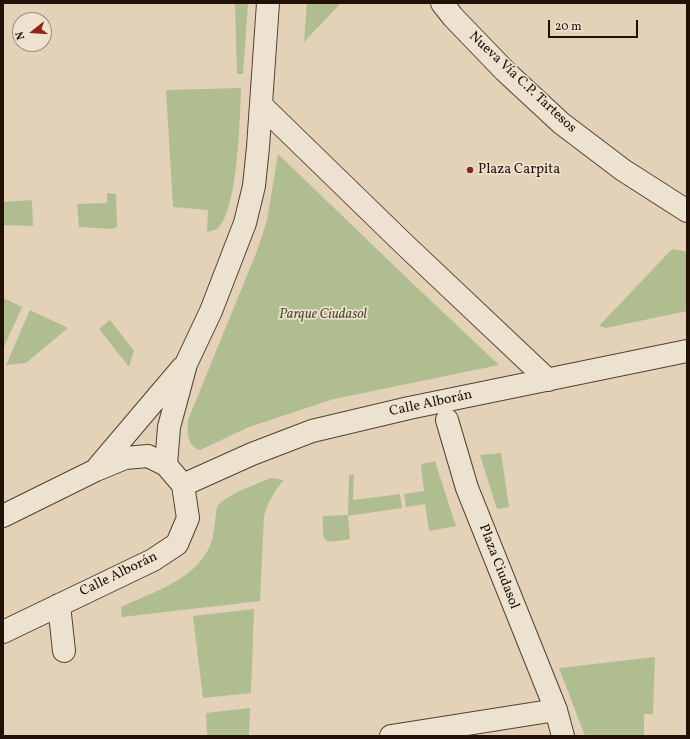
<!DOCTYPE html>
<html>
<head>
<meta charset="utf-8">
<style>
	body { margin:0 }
	#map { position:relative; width:690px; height:739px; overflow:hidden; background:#e3d2b7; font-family:Vollkorn,serif }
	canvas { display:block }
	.frame { position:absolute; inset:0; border:4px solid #231107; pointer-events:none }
	.north { position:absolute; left:12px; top:12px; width:40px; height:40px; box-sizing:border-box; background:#ede2d0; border:1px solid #9c8e80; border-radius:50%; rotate:253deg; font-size:11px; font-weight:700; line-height:16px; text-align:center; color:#231107 }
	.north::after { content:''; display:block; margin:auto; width:14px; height:18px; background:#8f2418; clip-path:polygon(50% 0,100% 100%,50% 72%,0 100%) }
	.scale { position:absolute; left:548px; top:20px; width:90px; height:18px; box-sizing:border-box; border:2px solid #231107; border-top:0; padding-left:5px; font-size:12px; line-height:14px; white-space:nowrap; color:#231107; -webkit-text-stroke:3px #ede2d0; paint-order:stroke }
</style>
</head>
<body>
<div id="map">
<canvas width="690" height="739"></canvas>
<div class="frame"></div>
<div class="north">N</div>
<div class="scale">20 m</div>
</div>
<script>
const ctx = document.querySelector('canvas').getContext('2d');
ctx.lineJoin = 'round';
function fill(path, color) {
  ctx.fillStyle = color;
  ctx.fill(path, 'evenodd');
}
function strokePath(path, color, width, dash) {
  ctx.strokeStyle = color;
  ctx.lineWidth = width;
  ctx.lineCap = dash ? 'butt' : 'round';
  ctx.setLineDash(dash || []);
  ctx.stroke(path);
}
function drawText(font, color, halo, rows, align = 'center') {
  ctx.font = font + ' Vollkorn,serif';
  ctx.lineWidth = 3.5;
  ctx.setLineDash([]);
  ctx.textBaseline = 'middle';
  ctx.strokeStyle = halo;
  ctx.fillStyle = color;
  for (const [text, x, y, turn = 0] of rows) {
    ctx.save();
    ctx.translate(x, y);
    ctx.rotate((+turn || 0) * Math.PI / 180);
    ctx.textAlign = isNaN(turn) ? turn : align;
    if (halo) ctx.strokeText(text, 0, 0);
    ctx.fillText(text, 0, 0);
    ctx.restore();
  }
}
fill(new Path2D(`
	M 235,3 L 248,3 L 243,74 L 237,74 Z
	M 307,3 L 341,3 L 304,42 Z
	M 241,88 C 240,116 238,210 218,228 C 215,230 211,231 207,232 L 208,210 L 173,207 L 166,90 Z
	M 278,154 L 409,280 L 499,365 L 334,399 L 249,427 L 200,450 C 187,447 187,431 188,420 L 257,251 L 267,220 Z
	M 107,193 L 116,194 L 117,227 L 112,229 L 79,227 L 77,204 L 107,203 Z
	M 32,200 L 33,226 L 3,225 L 3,202 Z
	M 672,249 L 684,251 L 687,253 L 687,311 L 606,328 L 599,326 Z
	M 3,298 L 22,307 L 3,349 Z
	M 30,310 L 68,328 L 26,363 L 6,365 Z
	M 110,320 L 134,351 L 129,367 L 99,329 Z
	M 501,453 L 509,507 L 497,509 L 480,455 Z
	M 435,461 L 448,502 L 456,526 L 429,531 L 425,504 L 406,507 L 404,494 L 424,491 L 421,464 Z
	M 354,474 L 353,500 L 400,494 L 402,508 L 348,516 L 350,539 C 323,544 322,544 323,516 L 348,515 L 349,475 Z
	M 271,478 L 284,480 C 273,493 269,500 264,516 L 260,601 L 122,617 L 121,607 C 153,592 201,578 212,540 C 215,529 215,517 217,507 C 223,496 259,483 271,478 Z
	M 254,609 L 251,693 L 203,698 L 193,616 Z
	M 655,657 L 653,714 L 644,714 L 644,736 L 585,736 L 559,668 Z
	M 250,708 L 249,736 L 207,736 L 206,713 Z`), '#b0bd91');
const minor = new Path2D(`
	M 442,3 L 453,17 L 505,71 L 561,123 L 623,170 L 687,211
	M 261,105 L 404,244 L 548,380
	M 447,420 L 467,488 L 556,710 L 563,736
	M 166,465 L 169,427 L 186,364 L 211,311 L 245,223 L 254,186 L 258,147 L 268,3
	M 98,467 L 182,368
	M 183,485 L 252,454 L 312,431 L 409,408 L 687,351
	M 3,516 L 96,470 L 125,458 L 148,456 L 166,465 L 183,485 L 188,518 L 177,544 L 153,560 L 3,632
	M 59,605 L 64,651
	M 391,736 L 556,710`);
strokePath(minor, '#534133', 24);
strokePath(minor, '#ede2d0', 22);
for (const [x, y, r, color] of [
	[470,170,4,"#8f2418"]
]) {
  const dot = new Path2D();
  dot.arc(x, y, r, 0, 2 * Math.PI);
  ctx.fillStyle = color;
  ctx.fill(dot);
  strokePath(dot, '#ede2d0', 1.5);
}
drawText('14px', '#231107', '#ede2d0', [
	["Nueva Vía C.P. Tartesos",522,83,43],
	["Calle Alborán",431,404,-12],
	["Plaza Ciudasol",498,567,69],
	["Calle Alborán",119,575,-26]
]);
drawText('14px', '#231107', '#ede2d0', [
	["Plaza Carpita",478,170]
], 'left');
drawText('italic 14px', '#544d37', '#ede2d0', [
	["Parque Ciudasol",323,315]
]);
</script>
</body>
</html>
